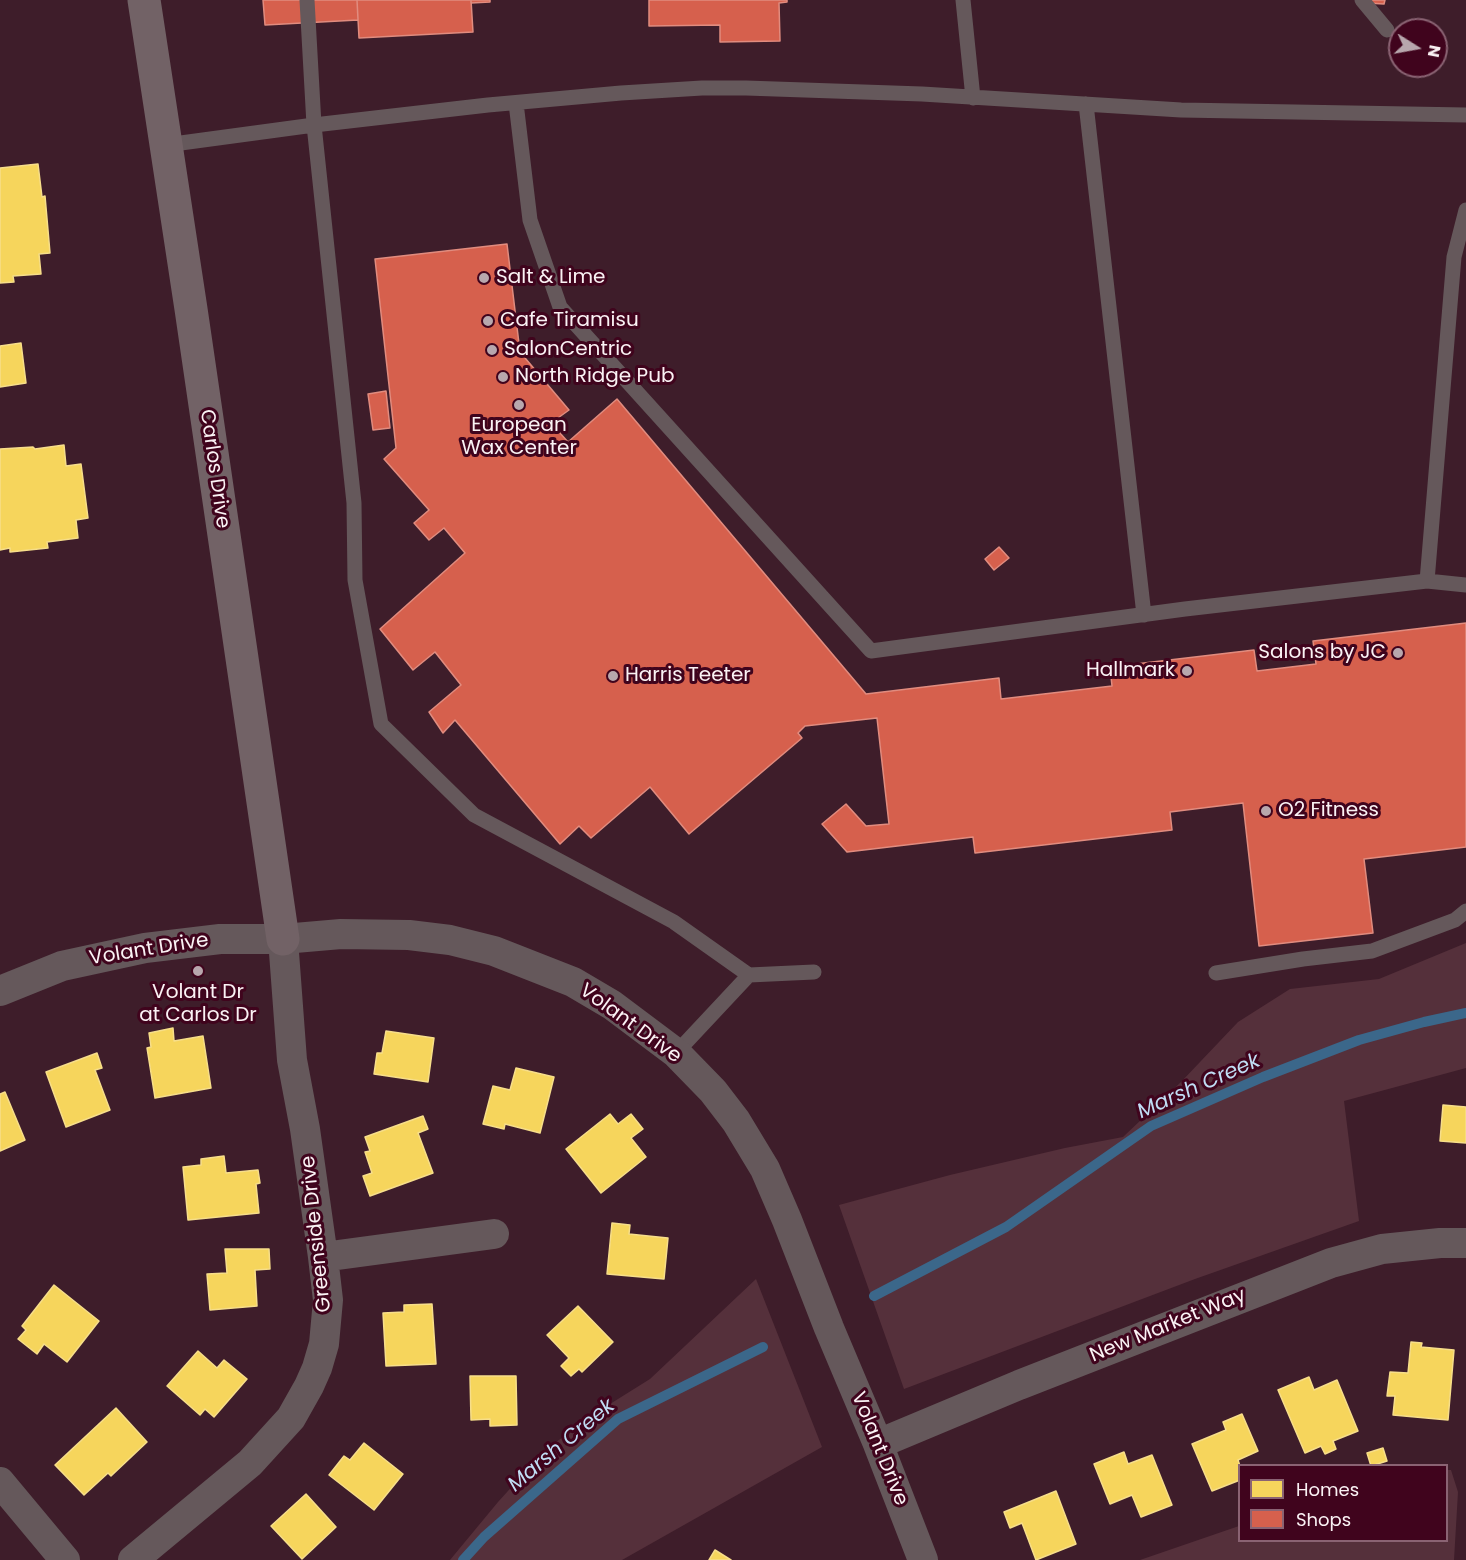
<!DOCTYPE html>
<html>
<head>
<meta charset="utf-8">
<style>
	body { margin:0 }
	#map { position:relative; width:1466px; height:1560px; overflow:hidden; background:#3e1d2a; font-family:Poppins,sans-serif }
	canvas { display:block }
	.legend { position:absolute; left:1238px; top:1464px; width:210px; height:78px; box-sizing:border-box; background:#40041d; border:2px solid #8a6373; margin:0; padding:8px 10px; list-style:none; font-size:18px; color:#faf2f4 }
	.legend li { display:flex; align-items:center; gap:12px; height:30px }
	.legend b { width:30px; border:2px solid #8a6373 }
	.north { position:absolute; left:1388px; top:18px; width:60px; height:60px; box-sizing:border-box; background:#40041d; border:2px solid #8a6373; border-radius:50%; rotate:101deg; font-size:16px; font-weight:700; line-height:24px; text-align:center; color:#faf2f4 }
	.north::after { content:''; display:block; margin:auto; width:21px; height:27px; background:#b8a7ad; clip-path:polygon(50% 0,100% 100%,50% 72%,0 100%) }
</style>
</head>
<body>
<div id="map">
<canvas width="1466" height="1560"></canvas>
<ul class="legend">
<li><b style="height:16px;background:#f6d55c"></b>Homes</li>
<li><b style="height:16px;background:#d6604d"></b>Shops</li>
</ul>
<div class="north">N</div>
</div>
<script>
const ctx = document.querySelector('canvas').getContext('2d');
ctx.lineJoin = 'round';
function fill(path, color) {
  ctx.fillStyle = color;
  ctx.fill(path, 'evenodd');
}
function strokePath(path, color, width, dash) {
  ctx.strokeStyle = color;
  ctx.lineWidth = width;
  ctx.lineCap = dash ? 'butt' : 'round';
  ctx.setLineDash(dash || []);
  ctx.stroke(path);
}
function drawText(font, color, halo, rows, align = 'center') {
  ctx.font = font + ' Poppins,sans-serif';
  ctx.lineWidth = 6;
  ctx.setLineDash([]);
  ctx.textBaseline = 'middle';
  ctx.strokeStyle = halo;
  ctx.fillStyle = color;
  for (const [text, x, y, turn = 0] of rows) {
    ctx.save();
    ctx.translate(x, y);
    ctx.rotate((+turn || 0) * Math.PI / 180);
    ctx.textAlign = isNaN(turn) ? turn : align;
    if (halo) ctx.strokeText(text, 0, 0);
    ctx.fillText(text, 0, 0);
    ctx.restore();
  }
}
fill(new Path2D(`
	M 1466,943 L 1466,1068 L 1344,1101 L 1359,1221 L 1195,1279 L 904,1389 L 839,1205 L 950,1175 L 1065,1148 L 1123,1137 L 1181,1082 L 1238,1022 L 1290,989 L 1379,979 Z
	M 756,1279 L 822,1447 L 622,1560 L 450,1560 L 498,1502 L 545,1450 L 602,1409 L 650,1379 Z
	M 1447,1470 L 1451,1470 L 1458,1492 L 1454,1560 L 1140,1560 L 1239,1526 L 1240,1540 L 1446,1540 Z`), '#55303b');
const homes = new Path2D(`
	M 38,164 L 42,197 L 45,196 L 50,253 L 39,254 L 41,274 L 13,276 L 14,282 L 0,283 L 0,168 Z
	M 21,343 L 26,383 L 0,387 L 0,346 Z
	M 64,445 L 66,466 L 81,464 L 88,518 L 76,520 L 78,538 L 47,542 L 48,548 L 10,552 L 10,548 L 0,550 L 0,449 L 33,447 L 35,449 Z
	M 173,1028 L 174,1041 L 203,1036 L 211,1088 L 155,1098 L 147,1048 L 151,1047 L 149,1033 Z
	M 386,1031 L 434,1038 L 428,1082 L 374,1074 L 377,1053 L 382,1053 Z
	M 97,1053 L 102,1068 L 95,1070 L 110,1110 L 66,1127 L 46,1072 Z
	M 516,1068 L 554,1077 L 540,1133 L 505,1124 L 504,1129 L 483,1124 L 493,1086 L 510,1090 Z
	M 5,1092 L 25,1140 L 0,1151 L 0,1094 Z
	M 1443,1105 L 1466,1107 L 1466,1143 L 1440,1141 Z
	M 610,1114 L 618,1124 L 631,1114 L 643,1129 L 631,1138 L 646,1157 L 601,1193 L 566,1149 Z
	M 423,1116 L 428,1129 L 418,1133 L 433,1173 L 370,1196 L 363,1176 L 372,1173 L 365,1152 L 370,1151 L 365,1137 Z
	M 224,1156 L 226,1173 L 258,1170 L 260,1183 L 256,1184 L 259,1213 L 188,1220 L 183,1167 L 201,1165 L 201,1159 Z
	M 612,1223 L 630,1225 L 629,1234 L 668,1238 L 664,1279 L 607,1274 Z
	M 225,1249 L 269,1249 L 270,1269 L 255,1270 L 257,1306 L 210,1310 L 207,1274 L 227,1273 Z
	M 54,1285 L 99,1321 L 67,1362 L 44,1344 L 37,1354 L 18,1339 L 26,1330 L 22,1326 Z
	M 432,1304 L 436,1364 L 386,1366 L 383,1313 L 404,1312 L 404,1305 Z
	M 578,1306 L 613,1342 L 582,1372 L 579,1369 L 571,1376 L 561,1366 L 569,1358 L 547,1335 Z
	M 1411,1342 L 1422,1343 L 1421,1347 L 1454,1350 L 1448,1420 L 1393,1415 L 1395,1396 L 1387,1396 L 1390,1372 L 1408,1373 Z
	M 198,1351 L 217,1368 L 224,1360 L 247,1379 L 214,1417 L 205,1409 L 200,1415 L 167,1386 Z
	M 470,1376 L 516,1376 L 517,1425 L 490,1426 L 490,1419 L 471,1420 Z
	M 1309,1377 L 1314,1390 L 1337,1380 L 1358,1431 L 1333,1441 L 1336,1449 L 1325,1454 L 1321,1446 L 1305,1453 L 1278,1390 Z
	M 116,1408 L 147,1442 L 111,1476 L 108,1473 L 84,1495 L 55,1465 Z
	M 1242,1414 L 1258,1451 L 1238,1460 L 1240,1466 L 1240,1480 L 1212,1491 L 1192,1444 L 1226,1430 L 1223,1422 Z
	M 364,1443 L 403,1474 L 374,1510 L 329,1475 L 344,1456 L 350,1460 Z
	M 1383,1448 L 1387,1461 L 1371,1466 L 1367,1453 Z
	M 1124,1452 L 1128,1464 L 1152,1455 L 1172,1505 L 1141,1517 L 1132,1495 L 1110,1504 L 1094,1464 Z
	M 1056,1491 L 1076,1544 L 1036,1560 L 1022,1523 L 1010,1528 L 1004,1512 Z
	M 306,1494 L 336,1527 L 302,1559 L 271,1526 Z
	M 715,1550 L 731,1560 L 709,1560 Z`);
fill(homes, '#f6d55c');
strokePath(homes, '#f7de8a', 1.5);
const shops = new Path2D(`
	M 263,0 L 357,0 L 358,20 L 265,25 Z
	M 357,0 L 471,0 L 473,32 L 359,38 Z
	M 471,0 L 490,0 L 490,2 L 471,3 Z
	M 649,0 L 787,0 L 787,2 L 779,3 L 780,41 L 720,42 L 720,25 L 649,26 Z
	M 1368,0 L 1385,0 L 1384,4 L 1367,3 Z
	M 507,244 L 520,352 L 569,410 L 551,423 L 568,442 L 617,399 L 866,694 L 999,678 L 1001,699 L 1112,686 L 1110,667 L 1254,650 L 1257,671 L 1316,664 L 1313,641 L 1466,623 L 1466,847 L 1364,859 L 1373,933 L 1259,946 L 1243,803 L 1170,812 L 1172,830 L 975,853 L 973,837 L 847,852 L 822,824 L 846,804 L 866,826 L 889,824 L 877,718 L 805,726 L 798,733 L 802,738 L 689,834 L 650,787 L 591,838 L 579,826 L 560,844 L 455,720 L 443,733 L 429,712 L 461,685 L 435,652 L 413,670 L 380,629 L 465,553 L 444,528 L 429,540 L 414,523 L 429,510 L 384,459 L 396,448 L 375,259 Z
	M 386,391 L 390,428 L 373,430 L 368,394 Z
	M 999,547 L 1009,558 L 994,570 L 985,559 Z`);
fill(shops, '#d6604d');
strokePath(shops, '#e18c7f', 1.5);
strokePath(new Path2D(`
	M 874,1296 L 1006,1227 L 1151,1126 L 1263,1077 L 1359,1040 L 1424,1022 L 1466,1013
	M 463,1560 L 484,1537 L 618,1419 L 763,1347`), '#3b678a', 10);
strokePath(new Path2D(`
	M 307,0 L 314,125 L 354,503 L 355,580 L 381,724 L 474,815 L 674,922 L 749,975
	M 963,0 L 973,98
	M 1362,0 L 1387,30
	M 516,103 L 530,220 L 560,307 L 871,651 L 1185,609 L 1427,581 L 1454,257 L 1466,210
	M 1086,104 L 1144,615
	M 166,145 L 314,125 L 488,105 L 621,93 L 702,88 L 746,88 L 922,94 L 1181,110 L 1466,115
	M 1427,581 L 1466,585
	M 1216,973 L 1303,959 L 1372,951 L 1455,920 L 1466,911
	M 676,1053 L 749,975 L 814,972`), '#65585b', 15);
strokePath(new Path2D(`
	M 0,991 L 62,966 L 145,948 L 220,939 L 283,939 L 341,934 L 409,935 L 450,940 L 494,951 L 573,982 L 612,1005 L 676,1053 L 713,1091 L 736,1121 L 765,1169 L 787,1220 L 829,1328 L 878,1444 L 923,1560
	M 323,1257 L 494,1234
	M 878,1444 L 1019,1385 L 1331,1263 L 1382,1249 L 1440,1243 L 1466,1243
	M 0,1482 L 65,1560
	M 133,1560 L 250,1463 L 291,1418 L 309,1386 L 317,1368 L 324,1344 L 328,1300 L 323,1257 L 305,1129 L 292,1060 L 283,939`), '#65585b', 30);
strokePath(new Path2D(`
	M 144,0 L 191,309 L 283,939`), '#726266', 33);
for (const [x, y, r, color] of [
	[484,278,6,"#b8a7ad"],
	[488,321,6,"#b8a7ad"],
	[492,350,6,"#b8a7ad"],
	[503,377,6,"#b8a7ad"],
	[519,405,6,"#b8a7ad"],
	[1398,653,6,"#b8a7ad"],
	[1187,671,6,"#b8a7ad"],
	[613,676,6,"#b8a7ad"],
	[1266,811,6,"#b8a7ad"],
	[198,971,6,"#b8a7ad"]
]) {
  const dot = new Path2D();
  dot.arc(x, y, r, 0, 2 * Math.PI);
  ctx.fillStyle = color;
  ctx.fill(dot);
  strokePath(dot, '#40041d', 2);
}
drawText('20px', '#faf2f4', '#40041d', [
	["Salt & Lime",496,278],
	["Cafe Tiramisu",500,321],
	["SalonCentric",504,350],
	["North Ridge Pub",515,377],
	["European",519,426,"center"],
	["Wax Center",519,449,"center"],
	["Salons by JC",1386,653,"right"],
	["Hallmark",1175,671,"right"],
	["Harris Teeter",625,676],
	["O2 Fitness",1278,811],
	["Volant Dr",198,993,"center"],
	["at Carlos Dr",198,1016,"center"]
], 'left');
drawText('20px', '#faf2f4', '#40041d', [
	["Carlos Drive",214,469,82],
	["Volant Drive",149,950,-9],
	["Volant Drive",630,1024,36],
	["Greenside Drive",317,1234,-96],
	["New Market Way",1168,1326,-22],
	["Volant Drive",879,1449,68]
]);
drawText('italic 21px', '#c0ddf4', '#40041d', [
	["Marsh Creek",1199,1087,-24],
	["Marsh Creek",562,1446,-40]
]);
</script>
</body>
</html>
